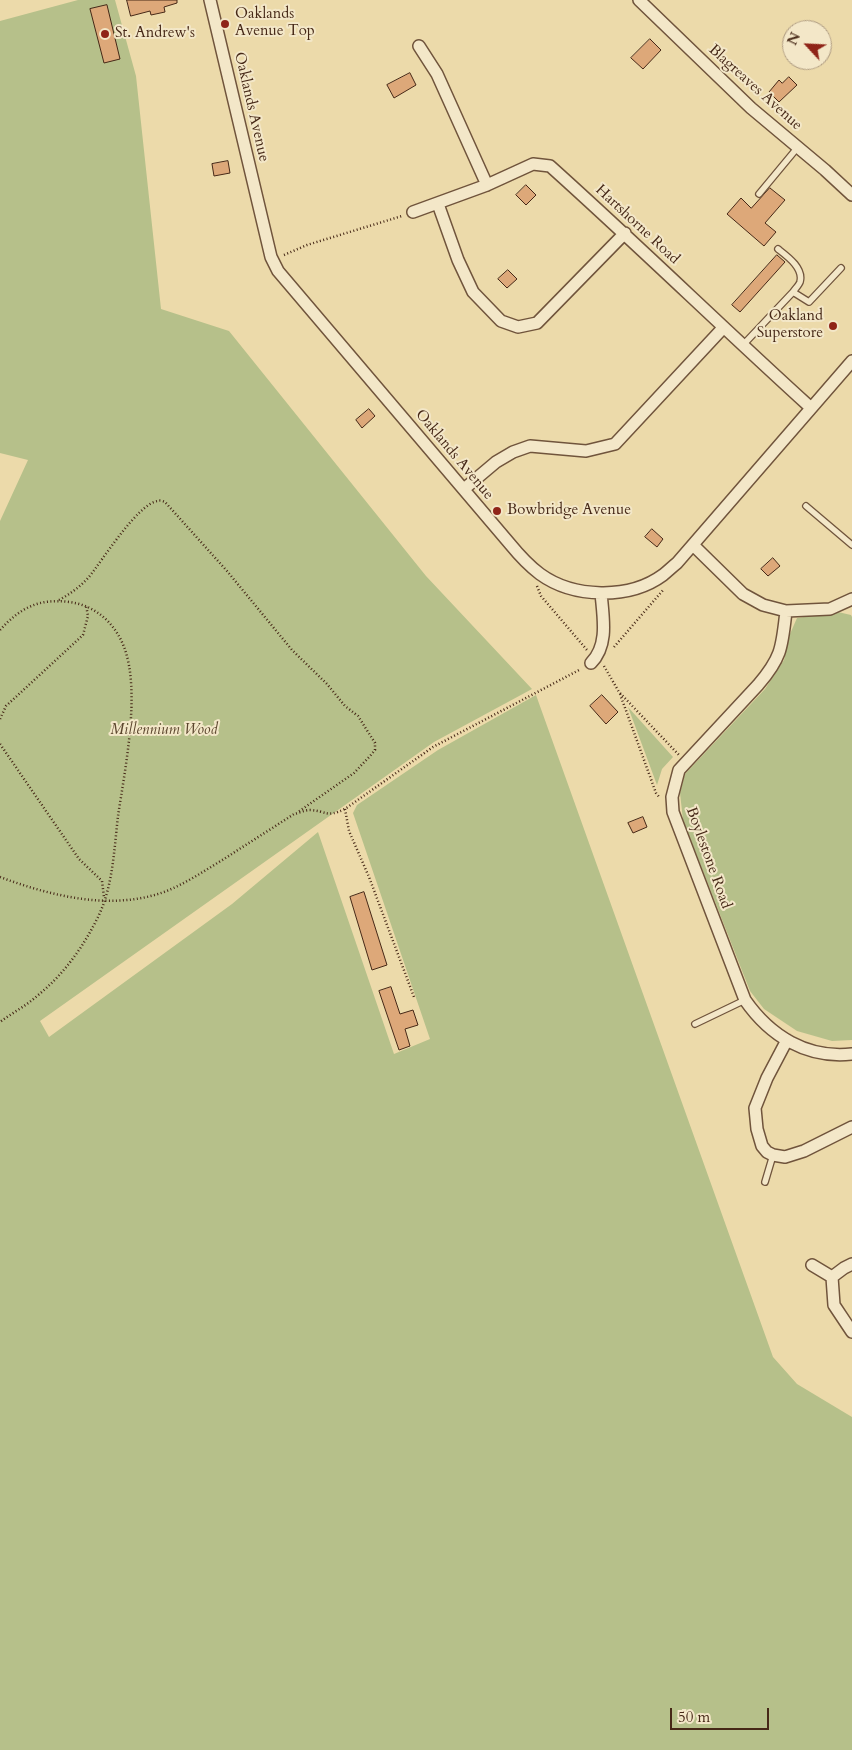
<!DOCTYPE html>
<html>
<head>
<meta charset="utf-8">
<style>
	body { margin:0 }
	#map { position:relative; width:852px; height:1750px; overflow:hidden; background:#ecdaaa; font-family:Cardo,serif }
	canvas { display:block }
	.north { position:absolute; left:782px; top:20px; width:50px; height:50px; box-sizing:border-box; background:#f3e7c8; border:1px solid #ae9b81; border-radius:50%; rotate:295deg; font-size:14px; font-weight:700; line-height:20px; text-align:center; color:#462817 }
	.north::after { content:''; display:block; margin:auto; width:18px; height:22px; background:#8f2418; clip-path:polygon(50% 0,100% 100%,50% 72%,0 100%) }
	.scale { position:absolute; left:670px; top:1708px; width:99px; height:22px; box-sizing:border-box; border:2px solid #462817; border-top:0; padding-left:6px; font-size:15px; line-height:18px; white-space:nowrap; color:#462817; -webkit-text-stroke:4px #f3e7c8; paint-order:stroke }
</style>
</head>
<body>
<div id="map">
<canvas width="852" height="1750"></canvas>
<div class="north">N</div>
<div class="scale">50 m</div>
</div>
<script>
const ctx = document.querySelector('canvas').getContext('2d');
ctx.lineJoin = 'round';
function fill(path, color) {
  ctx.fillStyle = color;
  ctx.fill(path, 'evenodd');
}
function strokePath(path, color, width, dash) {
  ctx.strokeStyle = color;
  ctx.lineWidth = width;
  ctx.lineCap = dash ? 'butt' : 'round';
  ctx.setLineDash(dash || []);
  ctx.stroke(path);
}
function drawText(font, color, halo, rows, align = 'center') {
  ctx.font = font + ' Cardo,serif';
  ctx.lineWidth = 4;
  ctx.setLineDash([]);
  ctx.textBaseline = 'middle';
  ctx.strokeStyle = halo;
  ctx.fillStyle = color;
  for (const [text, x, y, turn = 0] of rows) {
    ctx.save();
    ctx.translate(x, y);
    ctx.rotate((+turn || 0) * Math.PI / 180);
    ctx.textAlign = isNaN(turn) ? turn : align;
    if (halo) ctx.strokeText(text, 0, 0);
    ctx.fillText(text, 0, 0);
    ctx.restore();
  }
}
fill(new Path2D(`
	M 78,0 L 115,0 L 136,76 L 161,309 L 229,331 L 426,576 L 532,689 L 434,742 L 40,1021 L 49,1037 L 232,904 L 318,832 L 394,1054 L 430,1039 L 353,813 L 357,805 L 438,750 L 536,695 L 773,1357 L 797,1384 L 852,1417 L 852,1750 L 0,1750 L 0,521 L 28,460 L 0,453 L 0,21 Z
	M 838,612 L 851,615 L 852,617 L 852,1040 L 832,1041 L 797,1031 L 764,1009 L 750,991 L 683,820 L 680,793 L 685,774 L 765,689 L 784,660 L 790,634 L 797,618 Z
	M 628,707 L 673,757 L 662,769 L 657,785 Z`), '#b6c08a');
const building = new Path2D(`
	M 127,0 L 177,0 L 177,3 L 164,7 L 165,12 L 151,15 L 150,11 L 131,16 Z
	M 107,5 L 120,59 L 104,63 L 90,9 Z
	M 650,39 L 661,50 L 643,69 L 631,58 Z
	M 410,73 L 416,85 L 394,98 L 387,85 Z
	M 789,77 L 797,85 L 779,102 L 769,92 L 779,80 L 782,83 Z
	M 228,161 L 230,173 L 214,176 L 212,164 Z
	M 526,185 L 536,195 L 526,205 L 516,195 Z
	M 770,188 L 785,200 L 765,223 L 776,232 L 764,246 L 727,214 L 741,198 L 751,208 Z
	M 777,255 L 785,262 L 740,312 L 732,305 Z
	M 508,270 L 517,279 L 507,288 L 498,279 Z
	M 369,409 L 375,416 L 362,428 L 356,420 Z
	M 652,529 L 663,539 L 657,547 L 645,537 Z
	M 773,558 L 780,566 L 768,576 L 761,569 Z
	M 602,695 L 618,712 L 606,724 L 590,706 Z
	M 643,817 L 647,827 L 633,833 L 628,823 Z
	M 364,892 L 387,965 L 372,970 L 350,897 Z
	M 391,987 L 400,1014 L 413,1010 L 418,1025 L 405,1029 L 410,1046 L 399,1050 L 379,991 Z`);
fill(building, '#dda879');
strokePath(building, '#462817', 1);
const service = new Path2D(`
	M 759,194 L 798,147
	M 778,249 C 787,256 804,268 800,282 C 799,285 795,289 793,292
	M 743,345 L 793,292 L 809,302 L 841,268
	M 806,506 L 852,545
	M 695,1024 L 745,1000
	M 765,1182 L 773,1155`);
const minor = new Path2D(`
	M 210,0 L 271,257 L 278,271 L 510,544 C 519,555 528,565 540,574 C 573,598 629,600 663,575 C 668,571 672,567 677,563 L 852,361
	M 639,0 L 751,108 L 825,170 L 852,195
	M 419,46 L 437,74 L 487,185
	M 438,204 L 458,260 L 473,292 L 501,321 L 518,327 L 537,323 L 625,233
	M 413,212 L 487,185 L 533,164 L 550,166 C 638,245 723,328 810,407
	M 464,489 L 496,462 L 513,452 L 530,446 L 586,451 L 615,444 L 723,328
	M 693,545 L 743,594 L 763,605 L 786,611 L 830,609 L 852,599
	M 786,611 C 782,647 782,657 758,685 L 679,770 L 672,797 L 673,812 L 745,1000 C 770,1036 807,1059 852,1054
	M 591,663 C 609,645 603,617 601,593
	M 787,1040 L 767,1078 L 755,1108 L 757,1129 L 762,1146 L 767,1152 L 773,1155 L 785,1157 L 804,1151 L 852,1127
	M 852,1264 L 844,1268 L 832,1277 L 834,1305 L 852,1332
	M 812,1265 L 832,1277`);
strokePath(service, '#70543c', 8);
strokePath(minor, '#70543c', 14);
strokePath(new Path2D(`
	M 284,255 L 307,245 L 402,216
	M 537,586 L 541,596 L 587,650
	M 59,600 C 70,594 80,587 89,577 C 102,561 138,503 158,501 C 160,500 163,501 165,502 L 227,571 L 292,650 L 327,684 L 345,706 L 358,716 L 375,743 L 375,750 L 370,756 L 354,773 L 298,812
	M 0,630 C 20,608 39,598 69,602 C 95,605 115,623 124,647 C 141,691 125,769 118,816 C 114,850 113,888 97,919 C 82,949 63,975 37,996 C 26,1006 12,1013 0,1022
	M 614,647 L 664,589
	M 604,666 L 619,692 L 679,755
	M 620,694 L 656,793 L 660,798
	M 0,719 L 6,706 L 83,635 L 88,616 L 86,605
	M 0,744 L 79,859 L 102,881 L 104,897
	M 345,809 L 349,831 L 369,877 L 414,997
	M 0,877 C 51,896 111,911 164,892 C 185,884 204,871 224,859 C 247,844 271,829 294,814 C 299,813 305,810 310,810 C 327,811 326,818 345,809 L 433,747 L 581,669`), '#462817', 2.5, [1, 2.5]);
strokePath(service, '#f3e7c8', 5.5);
strokePath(minor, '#f3e7c8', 11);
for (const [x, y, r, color] of [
	[225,24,5,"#8f2418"],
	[105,34,5,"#8f2418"],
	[833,326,5,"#8f2418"],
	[497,511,5,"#8f2418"]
]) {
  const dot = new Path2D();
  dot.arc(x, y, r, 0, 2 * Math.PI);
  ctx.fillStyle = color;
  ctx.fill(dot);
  strokePath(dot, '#f3e7c8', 2);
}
drawText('15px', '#462817', '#f3e7c8', [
	["Oaklands",235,15],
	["Avenue Top",235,32],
	["St. Andrew's",115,34],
	["Oakland",823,317,"right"],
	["Superstore",823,334,"right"],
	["Bowbridge Avenue",507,511]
], 'left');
drawText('15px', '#462817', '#f3e7c8', [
	["Blagreaves Avenue",755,88,42],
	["Oaklands Avenue",251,107,77],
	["Hartshorne Road",637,225,43],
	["Oaklands Avenue",454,455,50],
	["Boylestone Road",708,858,70]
]);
drawText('italic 15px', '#5c462e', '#f3e7c8', [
	["Millennium Wood",164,731]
]);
</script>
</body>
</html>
